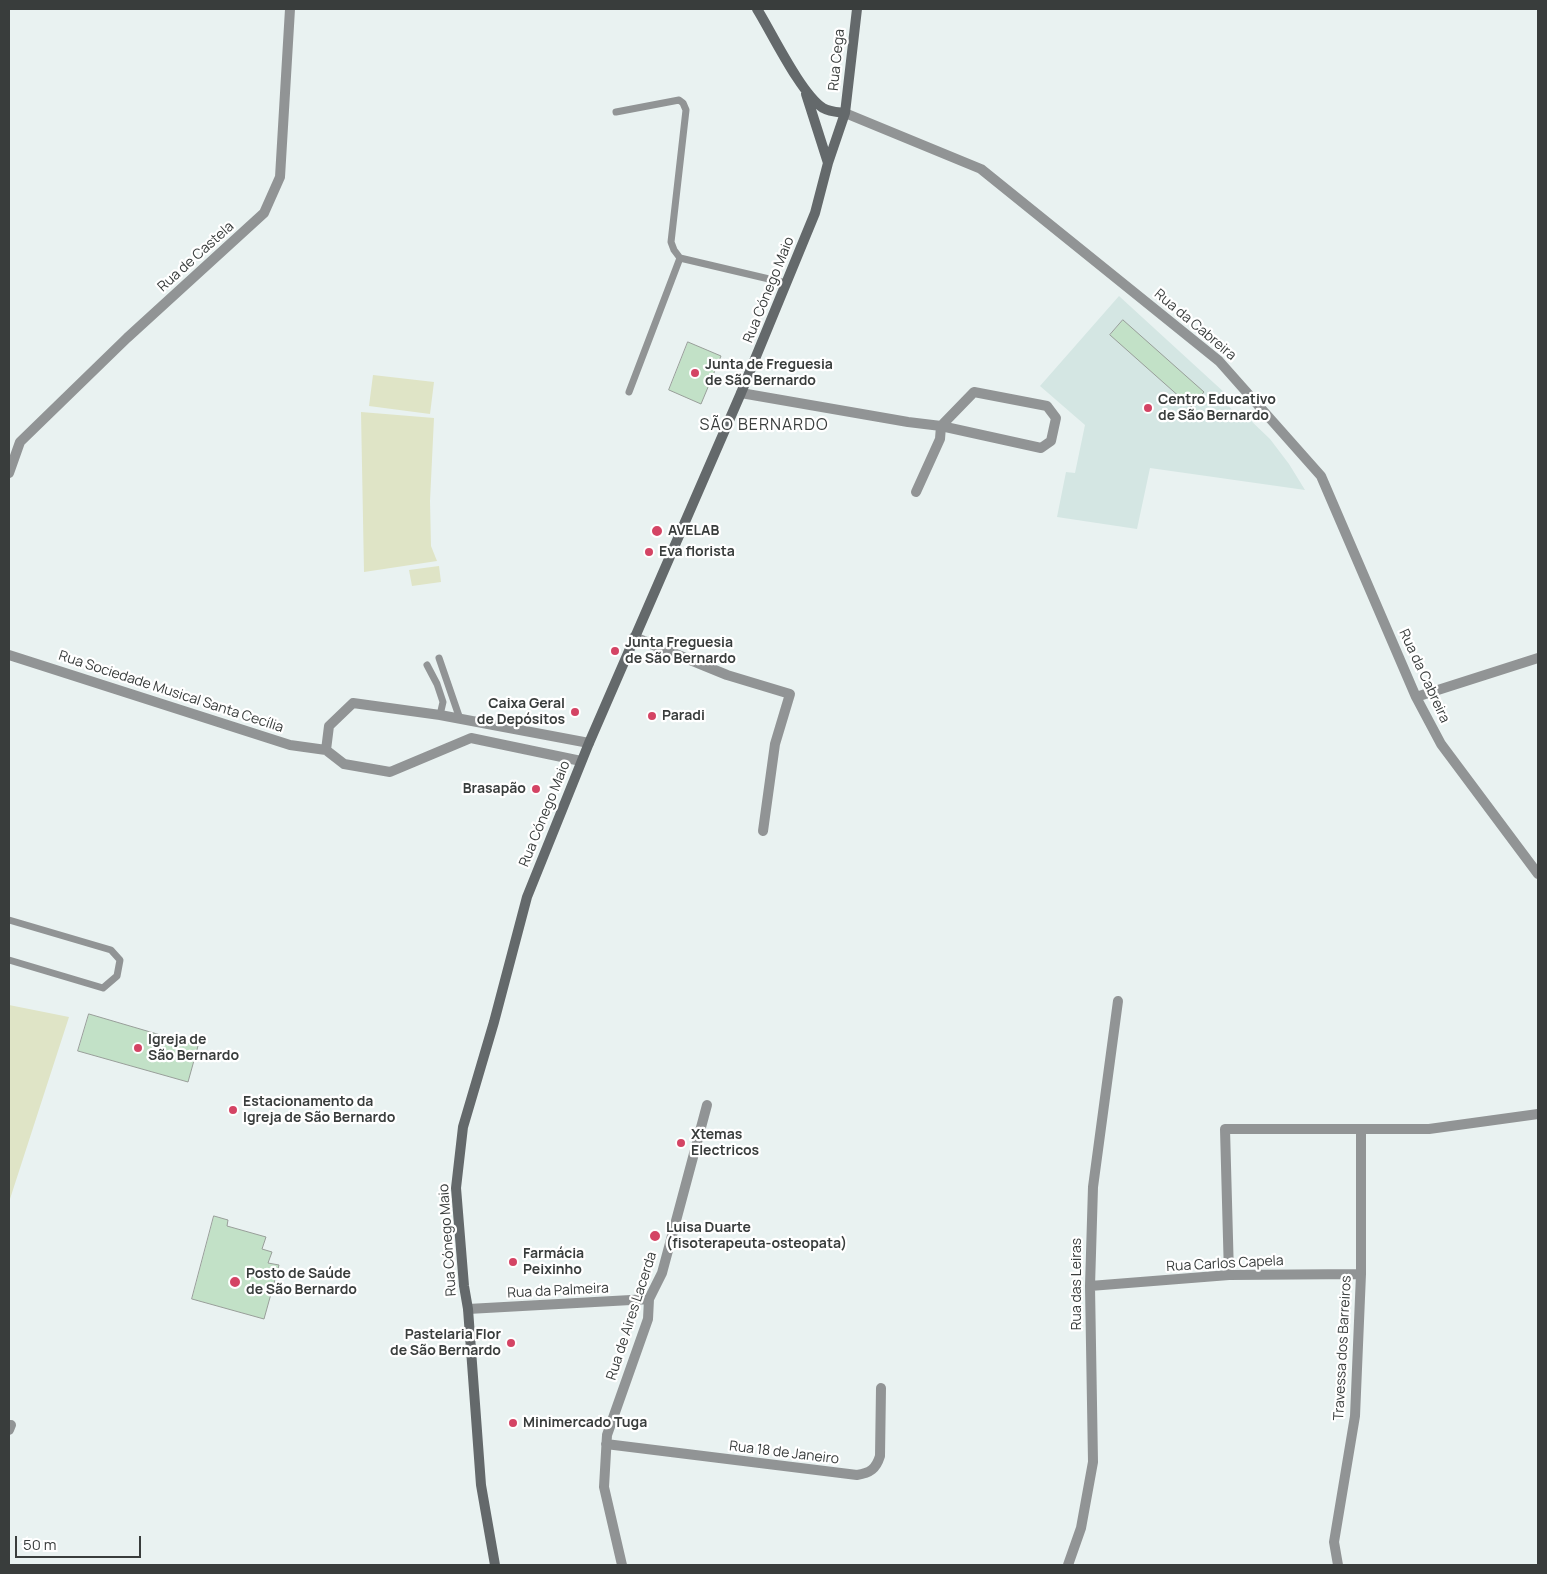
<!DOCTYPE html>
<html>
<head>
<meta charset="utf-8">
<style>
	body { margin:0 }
	#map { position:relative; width:1547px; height:1574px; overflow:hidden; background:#e9f2f1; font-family:Manrope,sans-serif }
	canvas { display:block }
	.frame { position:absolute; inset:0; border:10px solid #393d3c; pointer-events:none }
	.scale { position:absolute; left:15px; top:1536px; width:126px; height:22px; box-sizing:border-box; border:2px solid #393d3c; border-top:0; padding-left:6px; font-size:15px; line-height:18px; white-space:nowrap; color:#393d3c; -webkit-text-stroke:4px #fff; paint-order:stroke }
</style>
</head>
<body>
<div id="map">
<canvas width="1547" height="1574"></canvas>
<div class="frame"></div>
<div class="scale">50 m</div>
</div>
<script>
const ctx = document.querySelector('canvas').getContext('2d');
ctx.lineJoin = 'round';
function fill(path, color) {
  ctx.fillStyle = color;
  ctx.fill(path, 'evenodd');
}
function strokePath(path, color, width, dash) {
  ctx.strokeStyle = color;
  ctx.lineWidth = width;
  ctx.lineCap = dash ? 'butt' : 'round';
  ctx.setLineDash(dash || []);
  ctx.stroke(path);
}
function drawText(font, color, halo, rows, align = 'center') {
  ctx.font = font + ' Manrope,sans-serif';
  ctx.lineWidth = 4.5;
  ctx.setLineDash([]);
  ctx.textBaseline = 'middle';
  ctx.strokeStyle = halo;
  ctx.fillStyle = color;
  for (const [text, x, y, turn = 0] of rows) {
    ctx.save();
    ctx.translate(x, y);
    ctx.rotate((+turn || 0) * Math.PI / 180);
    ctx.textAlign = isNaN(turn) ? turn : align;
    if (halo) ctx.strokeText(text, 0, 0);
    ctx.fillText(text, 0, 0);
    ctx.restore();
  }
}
fill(new Path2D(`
	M 1119,296 L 1226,394 L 1221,399 L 1243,420 L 1247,417 L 1270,439 L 1289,464 L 1305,490 L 1150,468 L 1137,529 L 1057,517 L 1066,472 L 1075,473 L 1085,425 L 1040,386 Z`), '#d4e6e3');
fill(new Path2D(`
	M 373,375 L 434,382 L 430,414 L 369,406 Z
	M 361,412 L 434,418 L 430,501 L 431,546 L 437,561 L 364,572 Z
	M 439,566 L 441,582 L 412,586 L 409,570 Z
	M 9,1005 L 69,1017 L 9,1202 Z`), '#dfe4c6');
const building = new Path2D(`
	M 1123,320 L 1204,392 L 1191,407 L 1110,335 Z
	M 688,342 L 721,356 L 701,404 L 669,390 Z
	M 89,1014 L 198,1046 L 188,1082 L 78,1051 Z
	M 214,1216 L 228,1220 L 227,1226 L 266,1237 L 262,1249 L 272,1252 L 268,1263 L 279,1265 L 264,1319 L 192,1299 Z`);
fill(building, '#c2e1c7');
strokePath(building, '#989e99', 1);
strokePath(new Path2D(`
	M 616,112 L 679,100 L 683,103 L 686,110 L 671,242 L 674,250 L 680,258
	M 629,392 L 680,258 L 786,283
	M 439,658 L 460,719
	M 427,665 L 437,684 L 443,702 L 440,715
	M 9,920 L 111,950 L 120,960 L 117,976 L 103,988 L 9,960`), '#919495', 7);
strokePath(new Path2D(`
	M 845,113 L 981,169 L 1219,361 L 1321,476 L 1416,697 L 1441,744 L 1538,874
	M 741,393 L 908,422 L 941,426 L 1041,448 L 1051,441 L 1056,418 L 1047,406 L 974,392 L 941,426 L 940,439 L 916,492
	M 9,473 L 20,442 L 127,338 L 264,213 L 280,177 L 290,9
	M 634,637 L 727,675 L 790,694 L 775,744 L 763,831
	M 9,655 L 290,745 L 326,750 L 344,764 L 390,772 L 471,738 L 581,761
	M 1416,697 L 1538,658
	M 326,750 L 329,726 L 353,703 L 440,715 L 589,743
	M 1229,1275 L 1225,1129 L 1429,1129 L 1538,1114
	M 1090,1286 L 1229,1275 L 1361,1274
	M 468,1309 L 649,1299
	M 9,1425 L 11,1425 L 9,1430
	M 606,1444 L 857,1475 C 870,1473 876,1469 880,1456 L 881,1388
	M 622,1565 L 604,1487 L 607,1435 L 648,1319 L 649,1299 L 662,1273 L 707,1105
	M 1068,1565 L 1081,1528 L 1093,1462 L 1090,1286 L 1093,1187 L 1118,1001
	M 1338,1565 L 1334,1542 L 1355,1416 L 1361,1274 L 1361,1130`), '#919495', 10);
strokePath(new Path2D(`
	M 757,9 C 772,33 801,94 823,108 C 830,112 837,112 845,113
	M 806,94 L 828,163
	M 495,1565 L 481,1485 L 468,1309 L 464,1286 L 456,1188 L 463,1127 L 494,1022 L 527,897 L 589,743 L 741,393 L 815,213 L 828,163 L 845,113 L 857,9`), '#64696b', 10);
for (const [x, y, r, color] of [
	[695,373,5,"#d44464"],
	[1148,408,5,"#d44464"],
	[657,531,6,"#d44464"],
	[649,552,5,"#d44464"],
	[615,651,5,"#d44464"],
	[575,712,5,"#d44464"],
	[652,716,5,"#d44464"],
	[536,789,5,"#d44464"],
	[138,1048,5,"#d44464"],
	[233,1110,5,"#d44464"],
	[681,1143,5,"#d44464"],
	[655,1236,6,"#d44464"],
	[513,1262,5,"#d44464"],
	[235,1282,6,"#d44464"],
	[511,1343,5,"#d44464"],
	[513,1423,5,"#d44464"]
]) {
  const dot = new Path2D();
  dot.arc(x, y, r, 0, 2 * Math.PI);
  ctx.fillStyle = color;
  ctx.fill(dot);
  strokePath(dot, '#fff', 2);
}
drawText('14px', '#393d3c', '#fff', [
	["Rua Cega",837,60,-84],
	["Rua de Castela",196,257,-42],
	["Rua Cónego Maio",769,290,-68],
	["Rua da Cabreira",1195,325,40],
	["Rua da Cabreira",1424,676,65],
	["Rua Sociedade Musical Santa Cecília",171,692,18],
	["Rua Cónego Maio",545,814,-68],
	["Rua Cónego Maio",448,1240,-94],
	["Rua Carlos Capela",1225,1264,-3],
	["Rua das Leiras",1077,1284,-90],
	["Rua da Palmeira",558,1291,-3],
	["Rua de Aires Lacerda",632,1316,-72],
	["Travessa dos Barreiros",1343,1348,-87],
	["Rua 18 de Janeiro",784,1453,7]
]);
drawText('bold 14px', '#393d3c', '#fff', [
	["Junta de Freguesia",705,365],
	["de São Bernardo",705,381],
	["Centro Educativo",1158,400],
	["de São Bernardo",1158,416],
	["AVELAB",668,531],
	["Eva florista",659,552],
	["Junta Freguesia",625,643],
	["de São Bernardo",625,659],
	["Caixa Geral",565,704,"right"],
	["de Depósitos",565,720,"right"],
	["Paradi",662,716],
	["Brasapão",526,789,"right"],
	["Igreja de",148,1040],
	["São Bernardo",148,1056],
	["Estacionamento da",243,1102],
	["Igreja de São Bernardo",243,1118],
	["Xtemas",691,1135],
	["Electricos",691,1151],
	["Luisa Duarte",666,1228],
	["(fisoterapeuta-osteopata)",666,1244],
	["Farmácia",523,1254],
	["Peixinho",523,1270],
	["Posto de Saúde",246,1274],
	["de São Bernardo",246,1290],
	["Pastelaria Flor",501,1335,"right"],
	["de São Bernardo",501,1351,"right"],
	["Minimercado Tuga",523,1423]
], 'left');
ctx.letterSpacing = '1px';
drawText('16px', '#393d3c', '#fff', [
	["SÃO BERNARDO",764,426]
]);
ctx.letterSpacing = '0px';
</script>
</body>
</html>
